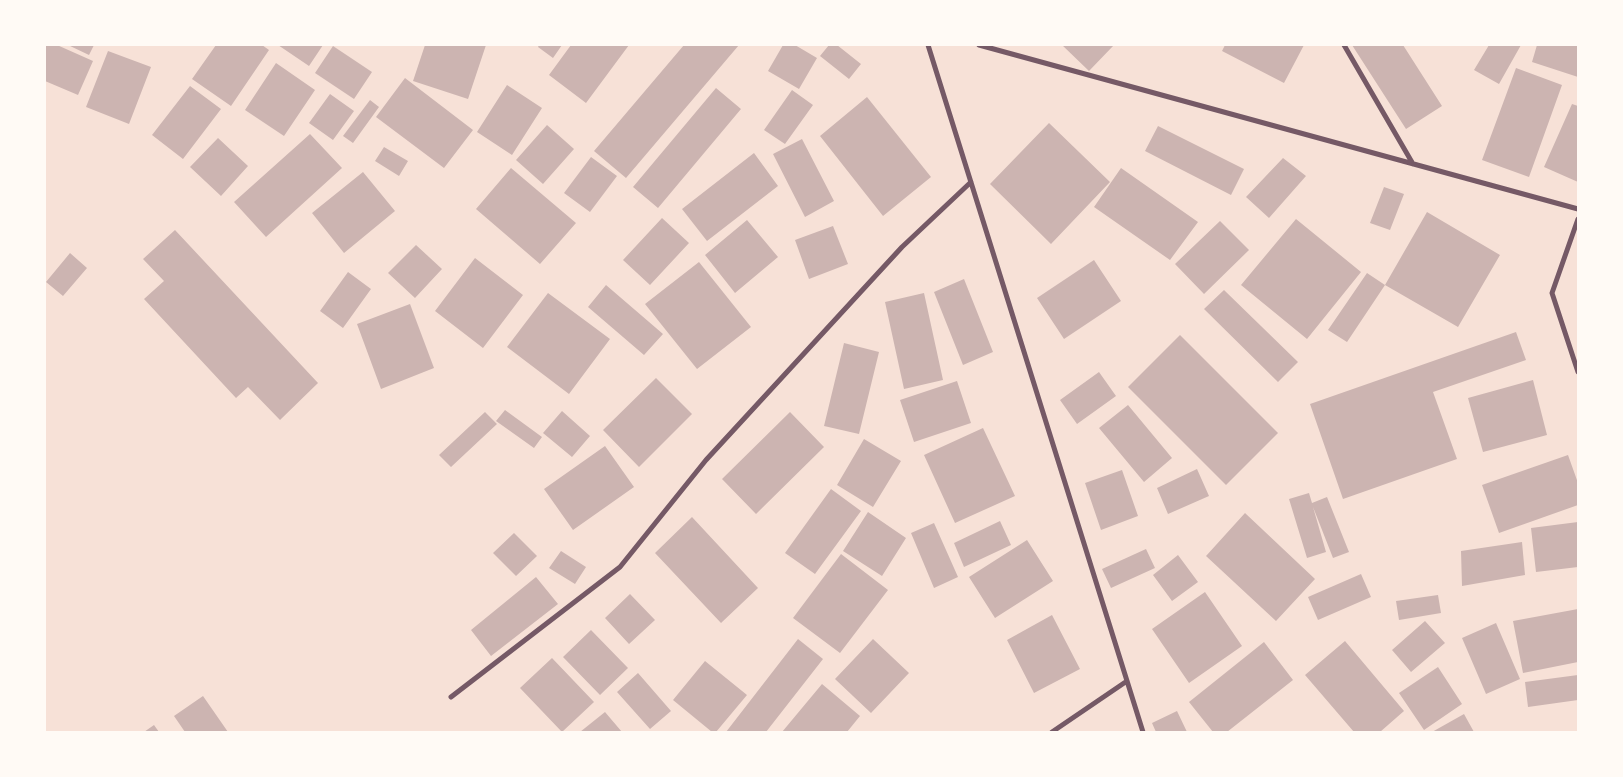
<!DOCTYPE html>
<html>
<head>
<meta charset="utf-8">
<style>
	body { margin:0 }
	#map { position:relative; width:1623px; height:777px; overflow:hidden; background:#f7e1d7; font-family:"Work Sans",sans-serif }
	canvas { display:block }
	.frame { position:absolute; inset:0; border:46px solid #fffaf5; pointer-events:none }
</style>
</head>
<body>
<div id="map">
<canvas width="1623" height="777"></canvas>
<div class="frame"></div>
</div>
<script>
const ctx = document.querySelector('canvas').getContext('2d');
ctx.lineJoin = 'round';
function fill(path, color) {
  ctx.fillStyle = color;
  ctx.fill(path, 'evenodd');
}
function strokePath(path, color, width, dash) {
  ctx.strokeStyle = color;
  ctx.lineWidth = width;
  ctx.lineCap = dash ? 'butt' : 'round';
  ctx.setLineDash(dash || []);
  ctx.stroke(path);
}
fill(new Path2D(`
	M 45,45 L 57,45 L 93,61 L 78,95 L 45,81 Z
	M 68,45 L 94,45 L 89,55 Z
	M 216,45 L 262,45 L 269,50 L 231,106 L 192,79 Z
	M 278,45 L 323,45 L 309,66 Z
	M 425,45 L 486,45 L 468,99 L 413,81 Z
	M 539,45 L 562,45 L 553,58 L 538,47 Z
	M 571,45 L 629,45 L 586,103 L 549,75 Z
	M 684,45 L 739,45 L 626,178 L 594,151 Z
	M 783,45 L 795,45 L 817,58 L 799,89 L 768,71 Z
	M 829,45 L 837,45 L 861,64 L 849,79 L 820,56 Z
	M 1062,45 L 1114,45 L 1089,71 Z
	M 1225,45 L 1304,45 L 1284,83 L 1222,51 Z
	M 1352,45 L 1403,45 L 1442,106 L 1406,129 Z
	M 1489,45 L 1521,45 L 1499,84 L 1474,70 Z
	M 1537,45 L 1578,45 L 1578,77 L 1532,62 Z
	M 333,46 L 372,72 L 354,99 L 315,73 Z
	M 108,51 L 151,67 L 129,124 L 86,107 Z
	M 276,63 L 315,90 L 284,136 L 245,110 Z
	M 1516,68 L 1562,85 L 1529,177 L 1482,160 Z
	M 405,78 L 473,130 L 444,168 L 376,117 Z
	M 507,85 L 542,108 L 512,155 L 477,132 Z
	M 190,86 L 221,109 L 183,159 L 152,135 Z
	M 716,88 L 741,109 L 658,208 L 633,187 Z
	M 792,90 L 813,105 L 785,144 L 764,130 Z
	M 330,94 L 354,111 L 333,140 L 309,123 Z
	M 867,97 L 931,177 L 883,216 L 820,136 Z
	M 370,100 L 379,107 L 353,143 L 343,136 Z
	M 1572,104 L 1578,106 L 1578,182 L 1544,167 Z
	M 1049,123 L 1110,182 L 1051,244 L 990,184 Z
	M 547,125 L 574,149 L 543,184 L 516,160 Z
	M 1158,126 L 1244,169 L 1231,195 L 1145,151 Z
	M 310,134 L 342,168 L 266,237 L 234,202 Z
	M 218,138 L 248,166 L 221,196 L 190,167 Z
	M 802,139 L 834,201 L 805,217 L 773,154 Z
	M 384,147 L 408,161 L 399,176 L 375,161 Z
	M 754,153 L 778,186 L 707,241 L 682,209 Z
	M 591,157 L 617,176 L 590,212 L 564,193 Z
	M 1283,158 L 1306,176 L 1269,218 L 1246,197 Z
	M 511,168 L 576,223 L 540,264 L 476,209 Z
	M 1121,168 L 1198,222 L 1170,260 L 1094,207 Z
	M 363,172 L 395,211 L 344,253 L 312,213 Z
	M 1384,187 L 1404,194 L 1390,230 L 1370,223 Z
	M 1427,212 L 1500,255 L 1458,327 L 1385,285 Z
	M 662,218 L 689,243 L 650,285 L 623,260 Z
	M 1296,219 L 1361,272 L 1307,339 L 1241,285 Z
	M 747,220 L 778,257 L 735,293 L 705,255 Z
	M 1220,221 L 1249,250 L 1204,294 L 1175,264 Z
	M 833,226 L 848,264 L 809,279 L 795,240 Z
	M 175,230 L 318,383 L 280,420 L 248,387 L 236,398 L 144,299 L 164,281 L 143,259 Z
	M 416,245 L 442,269 L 415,298 L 388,273 Z
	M 70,253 L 87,268 L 63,296 L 46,282 Z
	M 475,258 L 523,295 L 483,348 L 435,311 Z
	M 1094,260 L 1121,301 L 1064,339 L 1037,298 Z
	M 699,262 L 751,327 L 697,369 L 645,304 Z
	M 348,272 L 371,289 L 343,328 L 320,311 Z
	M 1367,273 L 1385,285 L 1347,342 L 1328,330 Z
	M 964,279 L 993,352 L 963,365 L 934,292 Z
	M 606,285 L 663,334 L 644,355 L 588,307 Z
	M 1224,290 L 1298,362 L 1278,382 L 1204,309 Z
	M 548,293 L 610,339 L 569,394 L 507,347 Z
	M 924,293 L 943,380 L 904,389 L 885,302 Z
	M 410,304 L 434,368 L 381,389 L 357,324 Z
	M 1516,332 L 1526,360 L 1433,392 L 1457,459 L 1343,499 L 1310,404 Z
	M 1180,335 L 1278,433 L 1226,485 L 1128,387 Z
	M 844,343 L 879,352 L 859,434 L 824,426 Z
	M 1099,372 L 1116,396 L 1077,424 L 1060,400 Z
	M 656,378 L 692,414 L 639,467 L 603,430 Z
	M 1533,380 L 1547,435 L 1483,452 L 1468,398 Z
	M 957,381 L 971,423 L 914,442 L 900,400 Z
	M 1128,405 L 1172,458 L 1144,482 L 1099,428 Z
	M 505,410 L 542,437 L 534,448 L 496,421 Z
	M 562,411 L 590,436 L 572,457 L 543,433 Z
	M 485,412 L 497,424 L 451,467 L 439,455 Z
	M 790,412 L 824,447 L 756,514 L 722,479 Z
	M 983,428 L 1015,496 L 955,523 L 924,455 Z
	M 864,439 L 901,461 L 873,507 L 837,485 Z
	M 605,446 L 634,487 L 573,530 L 544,489 Z
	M 1568,455 L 1578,483 L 1578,505 L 1499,533 L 1482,485 Z
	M 1197,469 L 1209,496 L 1168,514 L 1157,488 Z
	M 1122,470 L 1138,516 L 1101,530 L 1085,483 Z
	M 831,489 L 861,511 L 815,574 L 785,553 Z
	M 1309,493 L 1312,503 L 1327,497 L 1349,552 L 1333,558 L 1313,507 L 1326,552 L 1307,558 L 1289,499 Z
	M 868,512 L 906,538 L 882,576 L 843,551 Z
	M 1245,513 L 1315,579 L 1276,621 L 1206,556 Z
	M 692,517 L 758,588 L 721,623 L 655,553 Z
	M 1000,521 L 1011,545 L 964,567 L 954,543 Z
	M 1578,522 L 1578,567 L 1536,572 L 1531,528 Z
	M 934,523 L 958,577 L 934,588 L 911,533 Z
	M 514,533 L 537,556 L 516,576 L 493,553 Z
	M 1027,540 L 1053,581 L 995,618 L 969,577 Z
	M 1522,542 L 1525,575 L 1462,586 L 1461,551 Z
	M 1146,549 L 1155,568 L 1111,588 L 1102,569 Z
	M 561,551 L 586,567 L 575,584 L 549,568 Z
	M 841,554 L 888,590 L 840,653 L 793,618 Z
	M 1178,555 L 1198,582 L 1172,601 L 1153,575 Z
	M 1361,574 L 1371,597 L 1318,620 L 1308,597 Z
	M 536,577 L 558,604 L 491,656 L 471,630 Z
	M 1205,592 L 1242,646 L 1189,683 L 1152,629 Z
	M 630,594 L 655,620 L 629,644 L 605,618 Z
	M 1438,595 L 1441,613 L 1399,620 L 1396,601 Z
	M 1578,609 L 1578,662 L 1523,673 L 1513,621 Z
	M 1052,615 L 1080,669 L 1034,693 L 1007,640 Z
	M 1425,621 L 1445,643 L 1411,672 L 1392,650 Z
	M 1496,623 L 1520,679 L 1486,694 L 1462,638 Z
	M 591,630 L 628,668 L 600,695 L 563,657 Z
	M 798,639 L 823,659 L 766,732 L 726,732 Z
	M 873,639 L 909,673 L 871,713 L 835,679 Z
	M 1345,641 L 1404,711 L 1380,732 L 1354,732 L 1305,675 Z
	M 1264,642 L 1293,680 L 1227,732 L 1213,732 L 1189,702 Z
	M 552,658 L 594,702 L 562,732 L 520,688 Z
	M 705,661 L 747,695 L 716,732 L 712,732 L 673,700 Z
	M 1438,667 L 1462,704 L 1424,730 L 1399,693 Z
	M 638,673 L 671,711 L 650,729 L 617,692 Z
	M 1578,675 L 1578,700 L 1528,707 L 1525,682 Z
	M 822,684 L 860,716 L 847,732 L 782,732 Z
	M 203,696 L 228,732 L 185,732 L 174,716 Z
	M 1177,711 L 1187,732 L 1156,732 L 1152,723 Z
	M 605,712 L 622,732 L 580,732 Z
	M 1464,714 L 1474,732 L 1432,732 Z
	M 154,725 L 159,732 L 144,732 Z`), '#ccb4b1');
strokePath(new Path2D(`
	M 928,45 L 1143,732
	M 979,45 L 1578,209
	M 1344,45 L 1413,164
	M 1578,219 L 1552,293 L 1578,372
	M 451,697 L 620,567 L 706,460 L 902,247 L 971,182
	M 1052,732 L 1127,681`), '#755966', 5);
</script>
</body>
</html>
